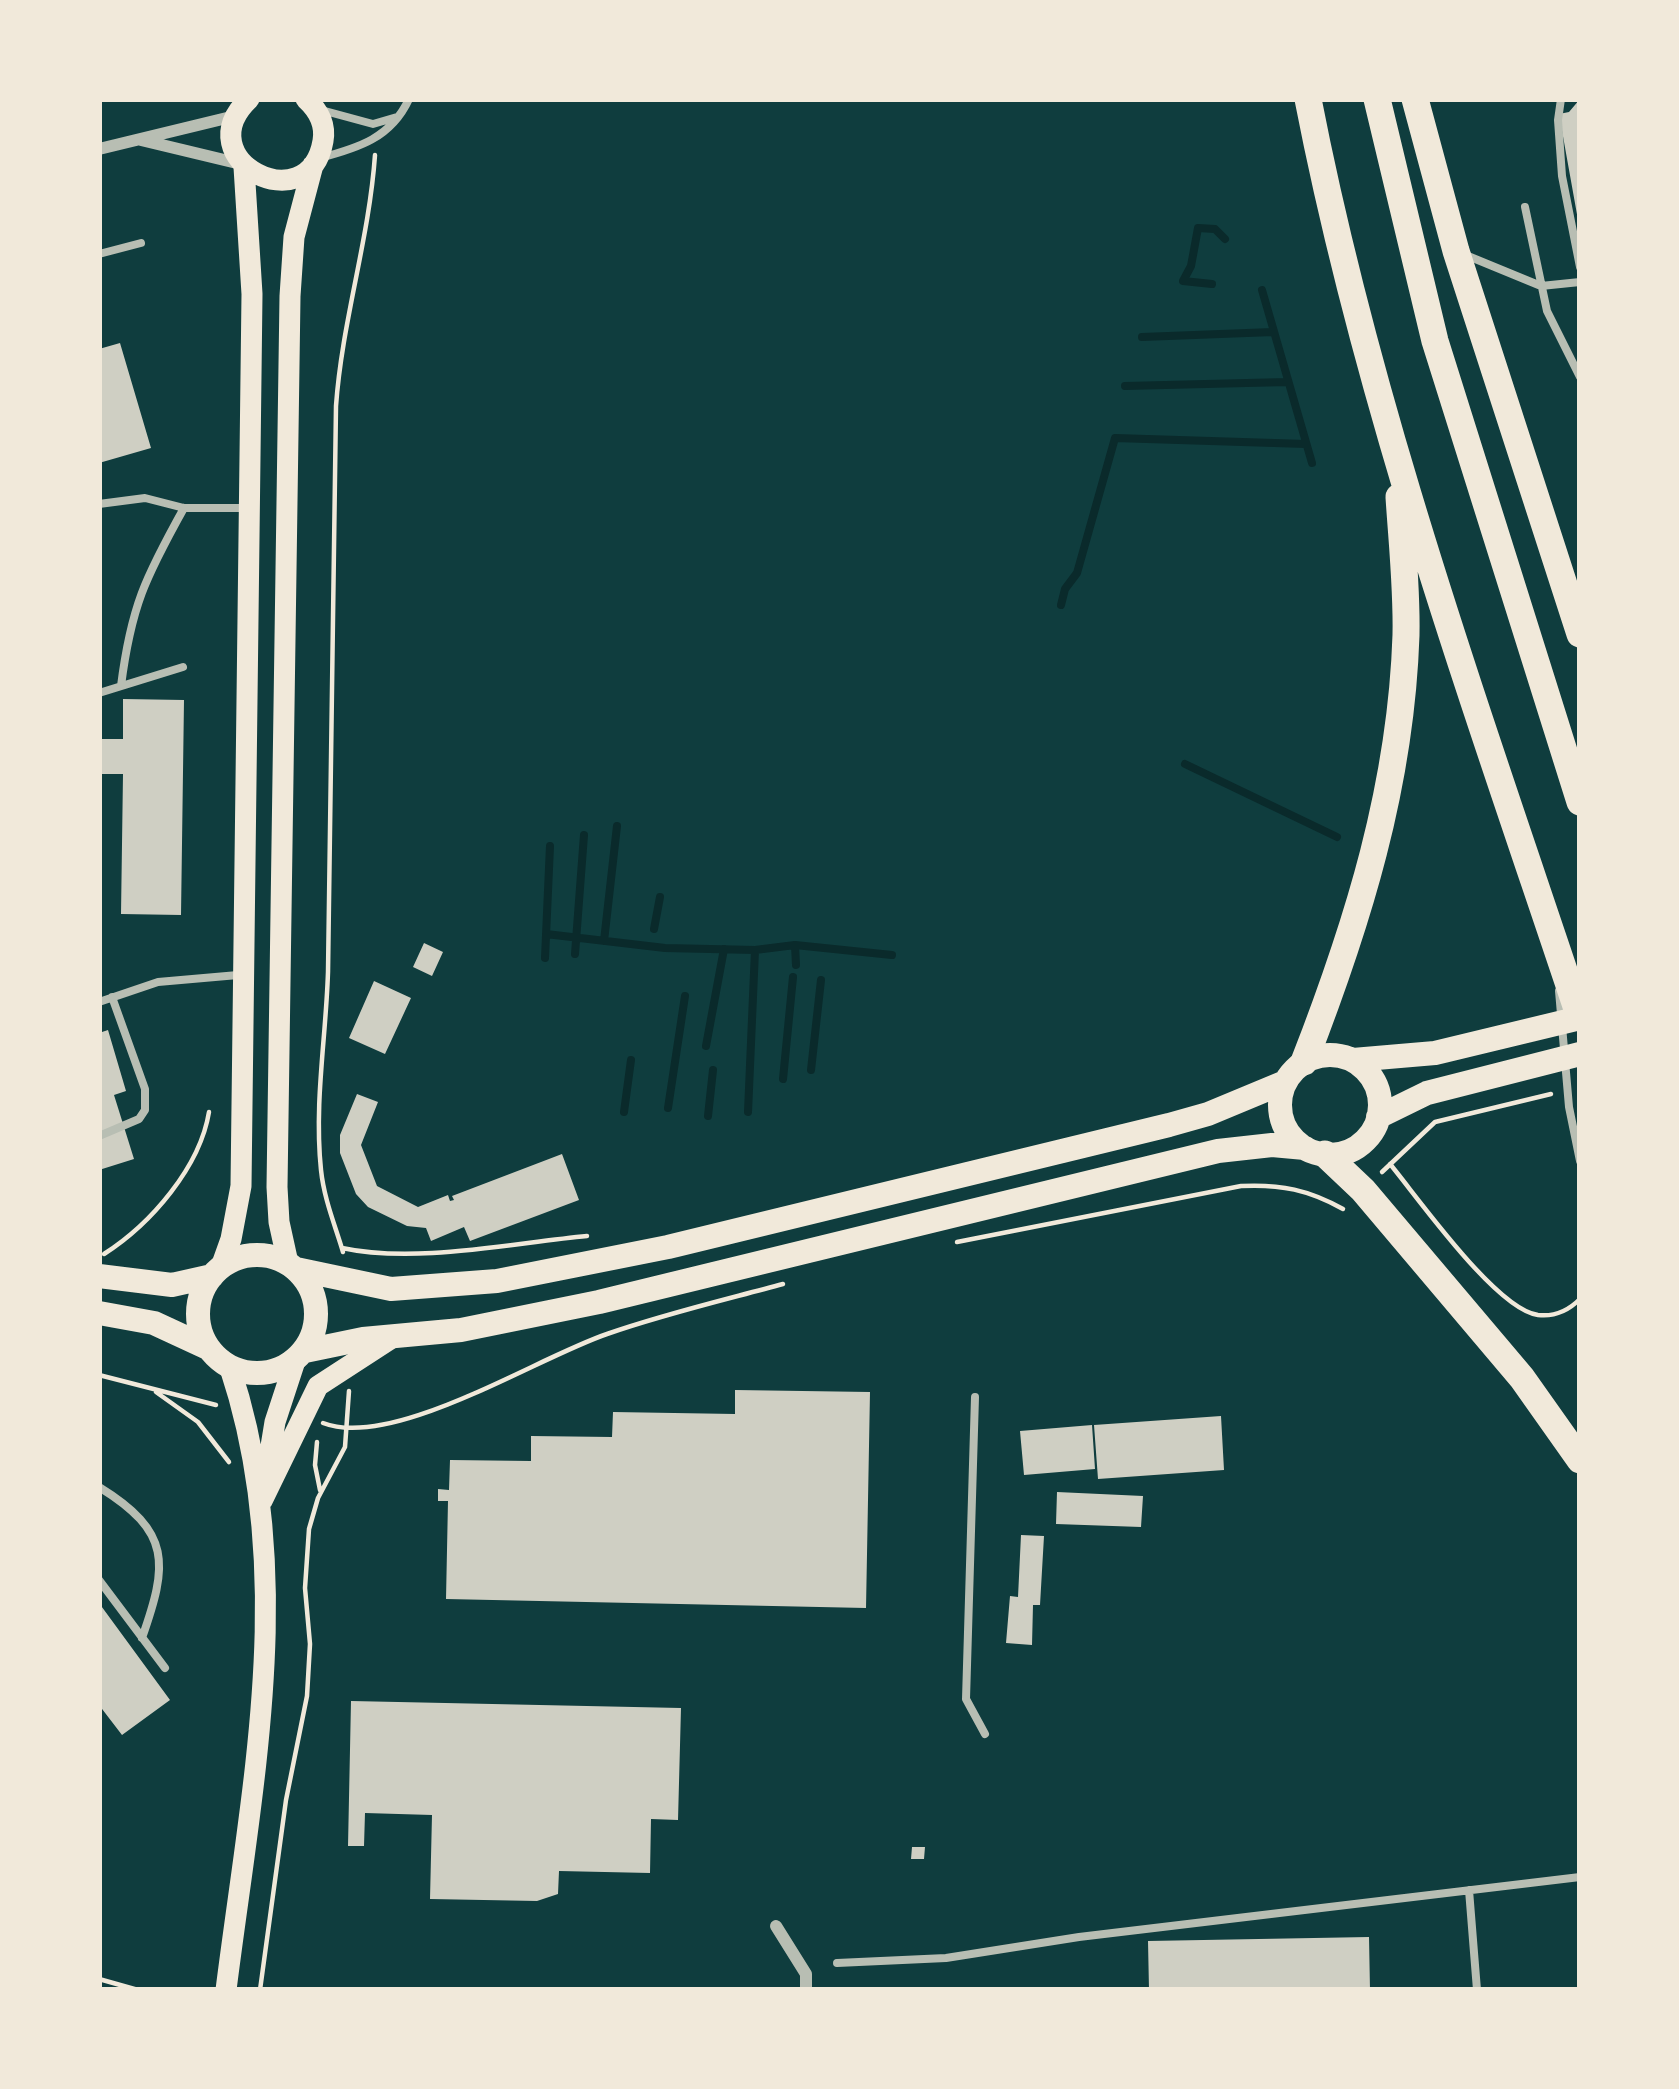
<!DOCTYPE html>
<html>
<head>
<meta charset="utf-8">
<style>
	body { margin:0 }
	#map { position:relative; width:1679px; height:2089px; overflow:hidden; background:#0f3d3e; font-family:Montserrat,sans-serif }
	canvas { display:block }
	.frame { position:absolute; inset:0; border:102px solid #f1e9da; pointer-events:none }
</style>
</head>
<body>
<div id="map">
<canvas width="1679" height="2089"></canvas>
<div class="frame"></div>
</div>
<script>
const ctx = document.querySelector('canvas').getContext('2d');
ctx.lineJoin = 'round';
function strokePath(path, color, width, dash) {
  ctx.strokeStyle = color;
  ctx.lineWidth = width;
  ctx.lineCap = dash ? 'butt' : 'round';
  ctx.setLineDash(dash || []);
  ctx.stroke(path);
}
function fill(path, color) {
  ctx.fillStyle = color;
  ctx.fill(path, 'evenodd');
}
strokePath(new Path2D(`
	M 1212,284 L 1183,281 L 1191,266 L 1198,228 L 1215,229 L 1225,239
	M 1262,290 L 1312,463
	M 1142,337 L 1273,332
	M 1125,386 L 1287,382
	M 1061,605 L 1065,589 L 1077,573 L 1115,438 L 1306,444
	M 1185,764 L 1337,837
	M 654,929 L 660,897
	M 546,934 L 665,948 L 755,950 L 795,945 L 892,955
	M 604,941 L 617,826
	M 795,945 L 796,965
	M 575,954 L 584,835
	M 545,958 L 550,846
	M 706,1046 L 724,949
	M 811,1070 L 821,980
	M 783,1079 L 793,977
	M 668,1108 L 685,996
	M 624,1112 L 631,1060
	M 748,1112 L 755,950
	M 708,1116 L 713,1070`), '#0a2a2b', 8);
fill(new Path2D(`
	M 1580,99 L 1580,220 L 1578,220 L 1559,114 L 1569,112 Z
	M 120,343 L 151,448 L 99,463 L 99,349 Z
	M 123,699 L 184,700 L 181,915 L 121,914 L 123,774 L 99,774 L 99,739 L 123,739 Z
	M 424,943 L 443,952 L 432,976 L 413,967 Z
	M 374,981 L 411,998 L 385,1054 L 349,1038 Z
	M 108,1030 L 126,1091 L 114,1095 L 134,1159 L 99,1170 L 99,1033 Z
	M 357,1094 L 378,1102 L 361,1145 L 377,1186 L 418,1207 L 448,1195 L 450,1201 L 454,1200 L 452,1196 L 562,1154 L 579,1200 L 470,1241 L 464,1227 L 431,1241 L 426,1228 L 407,1226 L 368,1207 L 356,1194 L 340,1153 L 340,1135 Z
	M 735,1390 L 870,1392 L 866,1608 L 446,1599 L 448,1501 L 438,1501 L 438,1489 L 449,1490 L 450,1460 L 531,1461 L 531,1436 L 612,1437 L 613,1412 L 735,1414 Z
	M 1221,1416 L 1224,1470 L 1098,1479 L 1094,1425 Z
	M 1092,1425 L 1095,1469 L 1024,1475 L 1020,1431 Z
	M 1057,1492 L 1143,1496 L 1141,1527 L 1056,1524 Z
	M 1021,1535 L 1044,1536 L 1040,1605 L 1033,1605 L 1032,1645 L 1006,1643 L 1010,1596 L 1018,1597 Z
	M 99,1603 L 170,1700 L 122,1735 L 99,1705 Z
	M 351,1701 L 681,1708 L 678,1820 L 651,1819 L 650,1873 L 559,1871 L 558,1894 L 537,1901 L 430,1899 L 432,1815 L 365,1813 L 364,1846 L 348,1846 Z
	M 912,1847 L 925,1847 L 924,1859 L 911,1859 Z
	M 1369,1937 L 1370,1990 L 1149,1990 L 1148,1941 Z`), '#cfcfc3');
strokePath(new Path2D(`
	M 1390,1164 C 1419,1199 1496,1309 1538,1315 C 1555,1317 1569,1310 1580,1299
	M 1382,1172 L 1435,1122 L 1551,1094
	M 957,1242 L 1241,1186 C 1281,1184 1309,1190 1343,1209
	M 342,1248 C 416,1264 512,1243 587,1236
	M 343,1252 C 335,1225 324,1199 321,1170 C 314,1103 326,1038 328,972 L 336,406 C 342,321 369,240 375,155
	M 104,1254 C 151,1224 200,1167 209,1112
	M 99,1375 L 216,1405
	M 156,1392 L 198,1422 L 229,1462
	M 323,1423 C 393,1450 536,1358 607,1334 C 664,1314 724,1300 783,1284
	M 317,1442 L 315,1465 L 320,1490
	M 99,1979 L 138,1990
	M 260,1990 L 286,1800 L 307,1696 L 310,1644 L 305,1588 L 309,1529 L 318,1498 L 345,1447 L 349,1391`), '#f1e9da', 4.5);
strokePath(new Path2D(`
	M 1561,99 L 1558,120 L 1562,176 L 1580,267
	M 325,111 L 373,124 L 397,117
	M 320,158 C 358,148 391,138 409,99
	M 1525,207 L 1547,311 L 1580,377
	M 99,254 L 141,243
	M 1468,256 L 1541,286 L 1580,282
	M 99,504 L 145,498 L 184,508 L 244,508
	M 121,686 C 131,607 145,578 184,508
	M 99,693 L 183,667
	M 1559,991 L 1569,1107 L 1580,1161
	M 99,1002 L 158,982 L 238,975
	M 99,1136 L 139,1119 L 145,1110 L 145,1089 L 112,997
	M 975,1397 L 966,1699 L 985,1734
	M 99,1487 C 172,1532 168,1564 142,1638
	M 99,1580 L 165,1668
	M 1469,1890 L 1477,1990
	M 837,1963 L 946,1958 L 1079,1937 L 1580,1877`), '#b8beb3', 8);
strokePath(new Path2D(`
	M 141,140 L 241,164
	M 99,149 L 235,116
	M 776,1926 L 806,1974 L 806,1990`), '#b8beb3', 12);
strokePath(new Path2D(`
	M 249,99 C 185,160 309,223 323,141 C 326,124 318,110 306,99
	M 288,1263 L 279,1222 L 277,1187 L 290,296 L 294,237 L 313,165
	M 221,1267 L 231,1239 L 241,1186 L 252,294 L 244,167
	M 265,1483 L 275,1422 L 295,1361
	M 262,1501 L 318,1386 L 395,1336
	M 226,1990 C 252,1783 298,1572 230,1368`), '#f1e9da', 21);
strokePath(new Path2D(`
	M1280 1105a50 50 0 1 1 100 0a50 50 0 1 1-100 0Z
	M 1353,1060 L 1435,1053 L 1580,1018
	M 1378,1117 L 1427,1093 L 1580,1054
	M198 1314a59 59 0 1 1 118 0a59 59 0 1 1-118 0Z
	M 296,1269 L 391,1289 L 497,1281 L 668,1247 L 1169,1125 L 1208,1114 L 1285,1082
	M 99,1276 L 172,1285 L 212,1276
	M 99,1313 L 154,1323 L 208,1348
	M 305,1351 L 363,1339 L 461,1330 L 599,1302 L 1218,1151 L 1272,1145 L 1305,1148`), '#f1e9da', 24);
strokePath(new Path2D(`
	M 1308,99 C 1369,413 1479,715 1580,1018
	M 1377,99 L 1435,341 L 1580,802
	M 1415,99 L 1456,251 L 1580,634
	M 1304,1062 C 1358,923 1401,786 1406,635 C 1407,589 1402,543 1399,497
	M 1325,1154 L 1363,1190 L 1522,1378 L 1580,1460`), '#f1e9da', 27);
</script>
</body>
</html>
